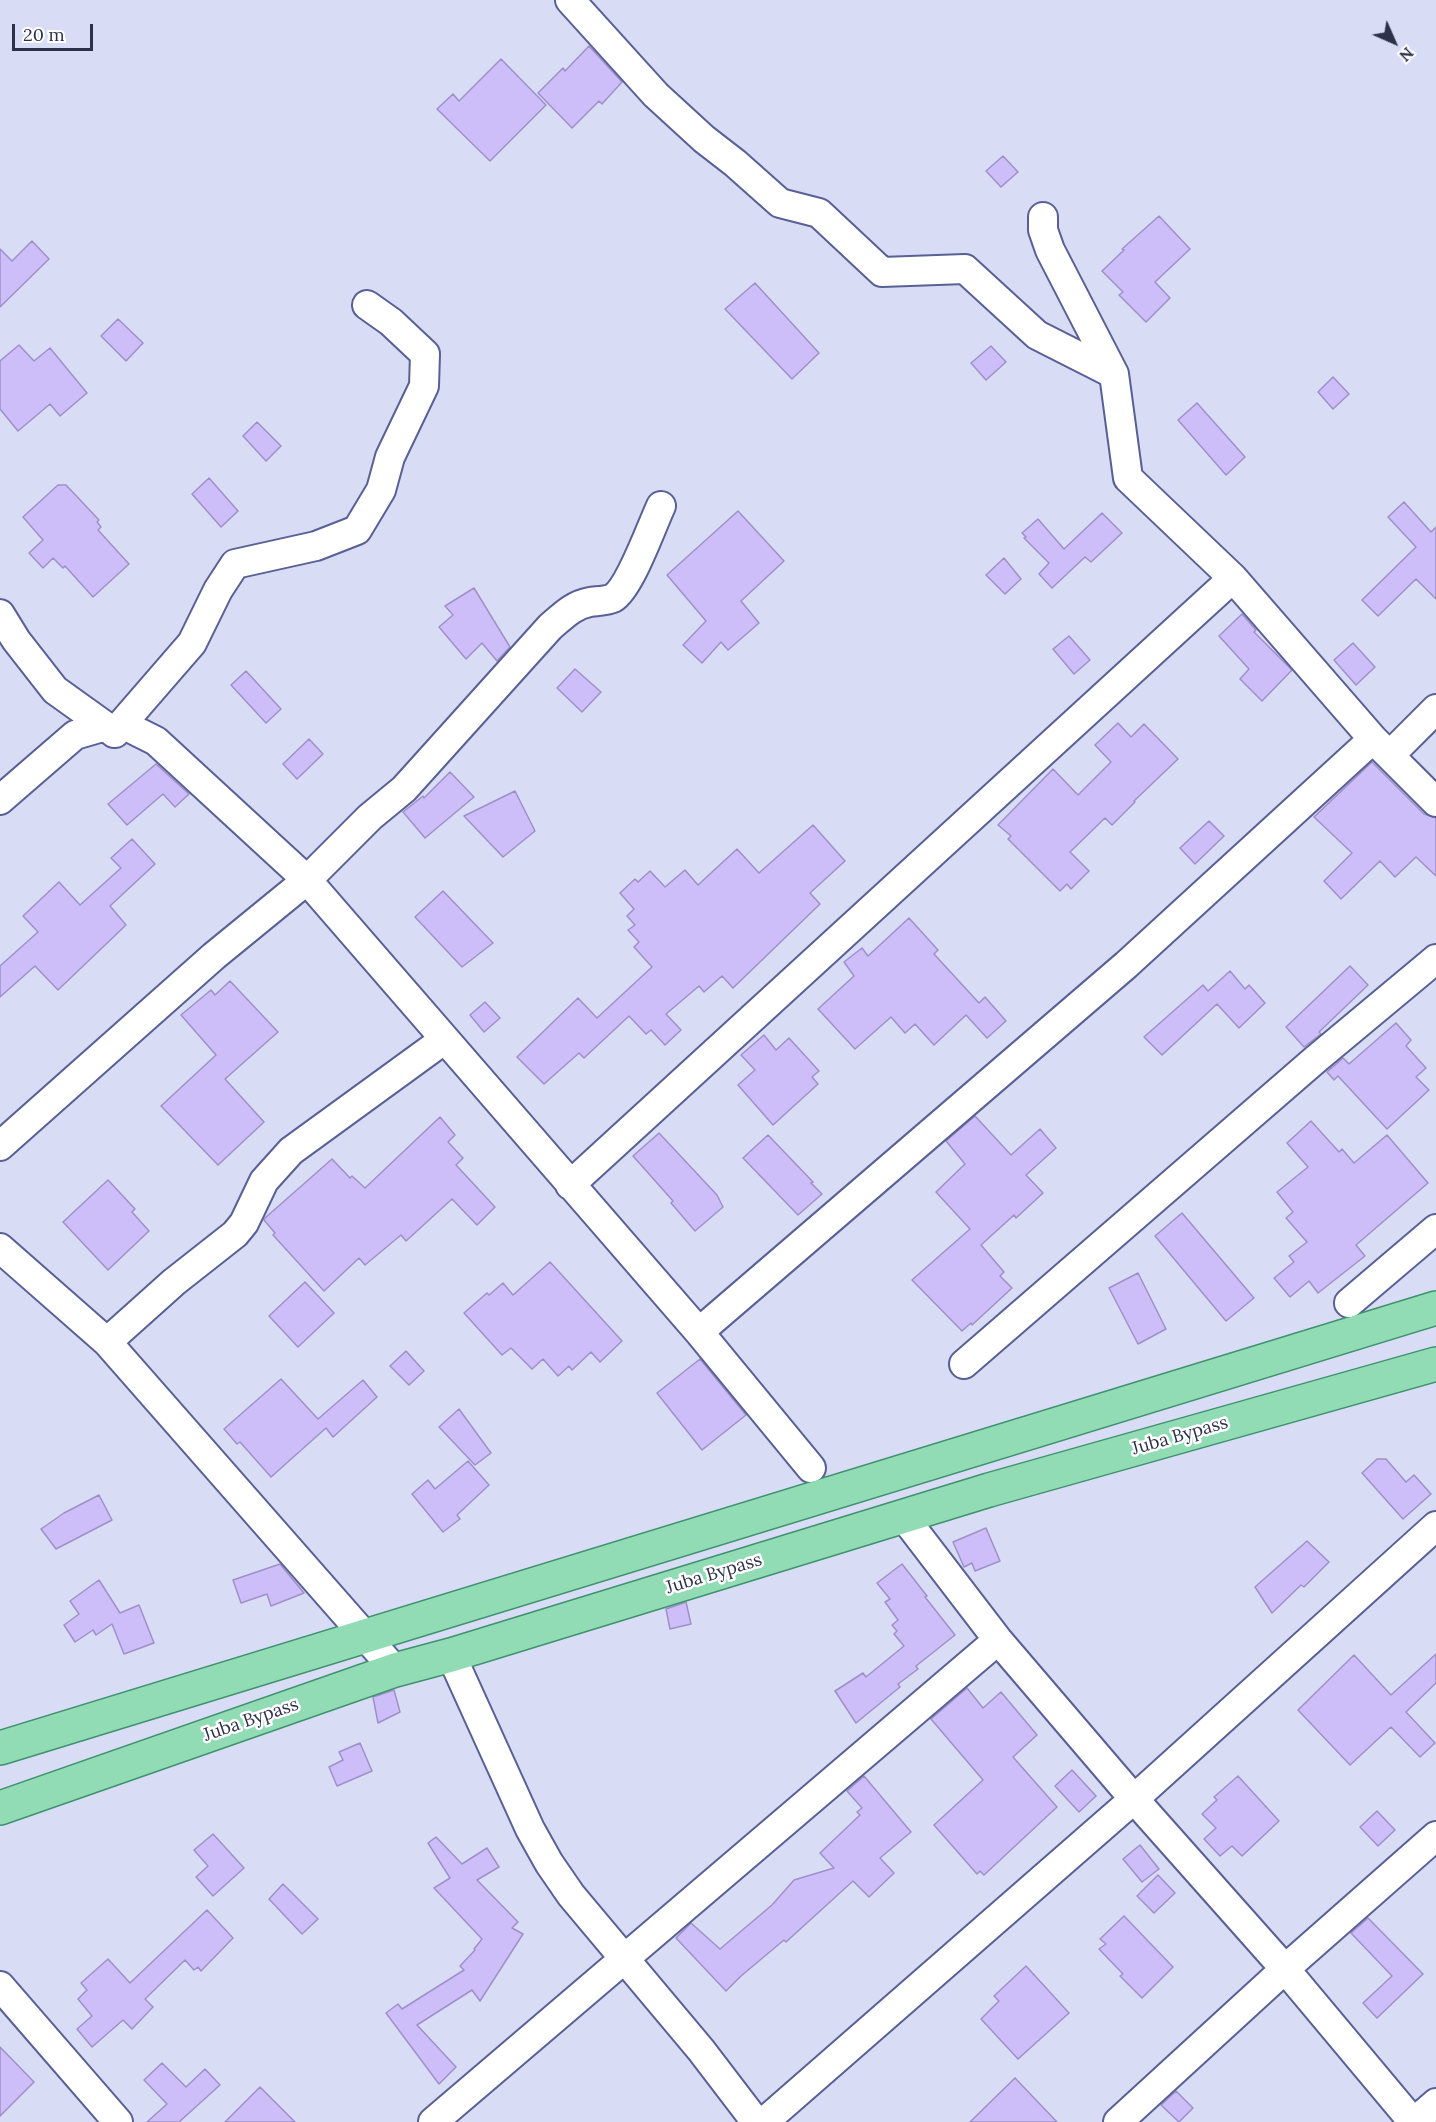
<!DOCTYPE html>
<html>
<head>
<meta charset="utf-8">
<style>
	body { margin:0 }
	#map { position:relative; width:1436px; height:2122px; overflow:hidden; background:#d8ddf5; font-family:Lora,serif }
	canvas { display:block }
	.north { position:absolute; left:1364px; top:12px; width:60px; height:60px; -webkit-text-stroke:4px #fff; paint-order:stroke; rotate:135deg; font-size:16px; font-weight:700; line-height:24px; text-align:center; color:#2d3149 }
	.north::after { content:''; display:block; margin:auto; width:21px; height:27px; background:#2d3149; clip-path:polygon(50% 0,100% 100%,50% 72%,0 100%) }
	.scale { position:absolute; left:12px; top:24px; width:81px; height:27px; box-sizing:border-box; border:3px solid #2d3149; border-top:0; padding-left:8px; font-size:18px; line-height:21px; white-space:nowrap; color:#2d3149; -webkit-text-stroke:4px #fff; paint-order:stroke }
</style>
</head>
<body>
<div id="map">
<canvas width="1436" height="2122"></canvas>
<div class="north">N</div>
<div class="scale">20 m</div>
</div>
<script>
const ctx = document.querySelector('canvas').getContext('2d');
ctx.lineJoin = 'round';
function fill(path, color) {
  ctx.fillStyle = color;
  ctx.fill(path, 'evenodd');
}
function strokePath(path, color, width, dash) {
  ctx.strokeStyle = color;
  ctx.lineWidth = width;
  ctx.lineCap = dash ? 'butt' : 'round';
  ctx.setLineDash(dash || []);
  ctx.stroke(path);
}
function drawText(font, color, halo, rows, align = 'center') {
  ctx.font = font + ' Lora,serif';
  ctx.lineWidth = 5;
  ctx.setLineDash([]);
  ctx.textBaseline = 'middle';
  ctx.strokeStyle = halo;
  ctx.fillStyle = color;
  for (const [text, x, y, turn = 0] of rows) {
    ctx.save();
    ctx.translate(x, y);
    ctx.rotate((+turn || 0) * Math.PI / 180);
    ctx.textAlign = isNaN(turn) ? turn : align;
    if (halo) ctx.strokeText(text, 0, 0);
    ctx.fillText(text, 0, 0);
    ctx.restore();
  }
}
const building = new Path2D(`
	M 589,46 L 622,82 L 602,104 L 599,101 L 572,128 L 538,93 L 563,68 L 565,71 Z
	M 501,59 L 546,105 L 490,161 L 437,109 L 453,94 L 459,101 Z
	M 1003,156 L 1018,172 L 1001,187 L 986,171 Z
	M 1159,216 L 1190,249 L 1155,282 L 1170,298 L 1146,322 L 1119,295 L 1123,292 L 1102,271 L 1124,250 L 1122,249 Z
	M 32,241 L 49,259 L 0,307 L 0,249 L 12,261 Z
	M 755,283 L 819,353 L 792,379 L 725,309 Z
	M 118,319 L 143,343 L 126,361 L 101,336 Z
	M 19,345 L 34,361 L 50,348 L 87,393 L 60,416 L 50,404 L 18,431 L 0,409 L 0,361 Z
	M 991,346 L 1006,362 L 986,380 L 971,363 Z
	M 1333,377 L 1349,394 L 1333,409 L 1318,392 Z
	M 1197,403 L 1245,457 L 1226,475 L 1178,420 Z
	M 257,422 L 281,446 L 266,461 L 243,436 Z
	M 209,478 L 238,511 L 221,527 L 192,494 Z
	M 58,485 L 66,485 L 99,520 L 97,522 L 101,527 L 98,530 L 129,564 L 93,597 L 65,566 L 63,568 L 53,558 L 43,568 L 29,553 L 43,540 L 23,517 Z
	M 1404,502 L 1431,532 L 1436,527 L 1436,599 L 1416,579 L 1378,616 L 1362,600 L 1416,547 L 1388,517 Z
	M 738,511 L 784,561 L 741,601 L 759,623 L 728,650 L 721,642 L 702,663 L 683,645 L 706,621 L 667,575 Z
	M 1102,513 L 1122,533 L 1091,562 L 1085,557 L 1052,588 L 1039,574 L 1049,563 L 1024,538 L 1026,537 L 1022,533 L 1038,519 L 1064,549 Z
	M 1004,558 L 1021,579 L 1005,594 L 986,575 Z
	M 474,588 L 510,647 L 497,661 L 482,643 L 466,659 L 439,627 L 453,615 L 445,606 Z
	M 1242,614 L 1256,630 L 1254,632 L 1292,670 L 1262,701 L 1240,679 L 1249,669 L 1219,636 Z
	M 1069,636 L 1090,660 L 1074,674 L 1053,649 Z
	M 1353,643 L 1375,667 L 1356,685 L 1334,660 Z
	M 575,669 L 601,692 L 582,712 L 557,688 Z
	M 246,671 L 281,709 L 266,723 L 231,685 Z
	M 1118,723 L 1131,737 L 1144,724 L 1178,759 L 1134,801 L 1135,802 L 1112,825 L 1105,818 L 1070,852 L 1089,871 L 1071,889 L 1067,884 L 1060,891 L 1008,839 L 1011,836 L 998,825 L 1053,769 L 1078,795 L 1111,762 L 1095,745 Z
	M 309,739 L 323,754 L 297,779 L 283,764 Z
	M 1372,762 L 1424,814 L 1436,818 L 1436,876 L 1416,857 L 1395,877 L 1380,861 L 1341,899 L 1324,881 L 1352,853 L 1314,817 Z
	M 156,764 L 189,794 L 175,807 L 163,794 L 127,825 L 108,804 Z
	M 450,772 L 474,797 L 425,838 L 403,812 L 423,796 L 424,798 Z
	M 515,791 L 535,831 L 503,857 L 464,816 Z
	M 1209,821 L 1224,836 L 1195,864 L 1180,848 Z
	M 813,825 L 845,861 L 810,893 L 820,904 L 733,988 L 722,976 L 704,992 L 699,986 L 666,1014 L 681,1030 L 665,1045 L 651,1030 L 646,1034 L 629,1016 L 584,1058 L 579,1053 L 544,1084 L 517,1057 L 578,998 L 597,1018 L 652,967 L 634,947 L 639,942 L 628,930 L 635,925 L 627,916 L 634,909 L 620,893 L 635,879 L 638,882 L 650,871 L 665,887 L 685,870 L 698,885 L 737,849 L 759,873 Z
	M 132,839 L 155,864 L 110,906 L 126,925 L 58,990 L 35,966 L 0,997 L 0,966 L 38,932 L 23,916 L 59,882 L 80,905 L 121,868 L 111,858 Z
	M 443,891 L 493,943 L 462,967 L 415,917 Z
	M 909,918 L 938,950 L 934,954 L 979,1003 L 985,997 L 1006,1021 L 987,1038 L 966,1015 L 934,1045 L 915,1024 L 905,1033 L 891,1017 L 855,1049 L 818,1009 L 854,976 L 844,962 L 862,948 L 868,956 Z
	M 1350,966 L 1368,985 L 1319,1032 L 1321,1034 L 1304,1047 L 1286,1027 Z
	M 1230,971 L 1245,989 L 1249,985 L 1265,1003 L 1239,1028 L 1217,1004 L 1162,1055 L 1144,1037 L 1203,985 L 1208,991 Z
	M 230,981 L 278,1032 L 225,1079 L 264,1122 L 218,1165 L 161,1106 L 216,1055 L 181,1015 L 211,990 L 215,995 Z
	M 485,1002 L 500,1018 L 484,1032 L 470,1015 Z
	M 1396,1023 L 1411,1040 L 1406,1046 L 1426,1068 L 1416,1077 L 1429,1090 L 1387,1129 L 1338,1076 L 1334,1080 L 1327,1072 L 1343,1058 L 1349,1064 Z
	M 764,1035 L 776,1050 L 789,1038 L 819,1071 L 812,1077 L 818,1084 L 773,1125 L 738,1085 L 755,1070 L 741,1055 Z
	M 975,1116 L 1011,1155 L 1040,1129 L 1056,1148 L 1026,1175 L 1043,1193 L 1016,1218 L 1014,1215 L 981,1245 L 1004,1272 L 1000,1276 L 1012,1288 L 972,1325 L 971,1323 L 962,1331 L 912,1280 L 970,1229 L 936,1192 L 965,1164 L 946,1141 Z
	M 440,1117 L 455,1135 L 448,1142 L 463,1158 L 456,1165 L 495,1207 L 477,1225 L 452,1199 L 406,1241 L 401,1235 L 365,1265 L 359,1258 L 324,1291 L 273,1235 L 275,1233 L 264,1220 L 265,1218 L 332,1159 L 350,1178 L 352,1176 L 365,1188 Z
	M 1311,1121 L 1339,1152 L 1342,1149 L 1354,1163 L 1387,1135 L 1428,1183 L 1356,1245 L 1365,1256 L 1318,1293 L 1309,1281 L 1290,1297 L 1274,1278 L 1294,1262 L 1289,1256 L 1307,1242 L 1286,1218 L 1293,1212 L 1277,1192 L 1308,1167 L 1287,1143 Z
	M 659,1133 L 717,1195 L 723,1207 L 695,1231 L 671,1203 L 673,1201 L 633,1156 Z
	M 768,1135 L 813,1182 L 811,1183 L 822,1194 L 798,1215 L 743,1158 Z
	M 108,1180 L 135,1209 L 132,1212 L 149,1231 L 108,1270 L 63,1222 Z
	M 1182,1213 L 1254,1298 L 1226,1321 L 1155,1236 Z
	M 550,1262 L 622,1341 L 600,1362 L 591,1352 L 572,1370 L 569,1366 L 558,1376 L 543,1359 L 532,1369 L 511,1348 L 502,1355 L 464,1313 L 487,1293 L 489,1295 L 503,1283 L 513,1295 Z
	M 1138,1273 L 1166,1329 L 1138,1344 L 1109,1288 Z
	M 305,1282 L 334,1313 L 298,1347 L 269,1316 Z
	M 406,1351 L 424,1371 L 409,1385 L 390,1366 Z
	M 700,1359 L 746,1415 L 702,1450 L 657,1393 Z
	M 281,1379 L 318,1419 L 363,1380 L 377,1397 L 333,1437 L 326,1428 L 271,1477 L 240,1442 L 237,1444 L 224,1429 Z
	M 459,1409 L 491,1453 L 475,1465 L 439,1427 Z
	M 1377,1459 L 1386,1459 L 1406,1482 L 1414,1475 L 1431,1494 L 1403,1519 L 1362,1473 Z
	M 468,1461 L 489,1485 L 457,1515 L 460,1519 L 443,1532 L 412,1494 L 428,1480 L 435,1489 Z
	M 99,1495 L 112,1520 L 56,1549 L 41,1529 L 64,1513 Z
	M 986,1528 L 1000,1561 L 975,1571 L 972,1563 L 964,1567 L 953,1542 Z
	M 1307,1541 L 1329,1562 L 1304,1587 L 1301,1585 L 1272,1613 L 1255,1587 Z
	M 280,1564 L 304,1593 L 271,1606 L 267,1594 L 241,1603 L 233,1580 Z
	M 902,1564 L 927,1596 L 925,1597 L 955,1635 L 916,1666 L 918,1669 L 898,1684 L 900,1687 L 856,1723 L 835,1691 L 863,1673 L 866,1677 L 904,1646 L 894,1634 L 897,1631 L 892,1625 L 898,1620 L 885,1602 L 890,1599 L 877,1583 Z
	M 99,1580 L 120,1613 L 139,1605 L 154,1643 L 124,1654 L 112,1624 L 96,1635 L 93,1630 L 75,1642 L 64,1625 L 79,1614 L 70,1601 Z
	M 686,1602 L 691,1624 L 670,1629 L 666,1609 Z
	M 1436,1654 L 1436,1683 L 1406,1712 L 1435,1743 L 1420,1757 L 1391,1727 L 1350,1765 L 1298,1710 L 1354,1655 L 1391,1695 Z
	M 967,1688 L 983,1708 L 1001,1692 L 1037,1735 L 1013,1757 L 1057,1807 L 984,1875 L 980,1871 L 977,1874 L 934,1825 L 983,1780 L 931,1719 Z
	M 394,1690 L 400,1712 L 378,1723 L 373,1697 Z
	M 360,1743 L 372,1771 L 337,1786 L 329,1767 L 343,1760 L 339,1752 Z
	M 1072,1770 L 1096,1796 L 1079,1812 L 1055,1786 Z
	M 864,1776 L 911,1832 L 880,1858 L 894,1873 L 869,1897 L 853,1881 L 786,1942 L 784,1940 L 741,1976 L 726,1991 L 676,1938 L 691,1923 L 720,1949 L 772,1905 L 794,1880 L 834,1868 L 820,1853 L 860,1815 L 857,1812 L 862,1808 L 847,1791 Z
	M 1238,1776 L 1279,1821 L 1242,1856 L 1232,1846 L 1220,1856 L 1204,1839 L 1216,1828 L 1202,1814 L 1217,1800 L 1214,1797 Z
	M 1377,1811 L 1395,1830 L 1378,1846 L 1360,1827 Z
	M 213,1834 L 244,1868 L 213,1896 L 196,1877 L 208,1866 L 194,1850 Z
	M 436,1837 L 462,1864 L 487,1848 L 499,1867 L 477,1880 L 518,1922 L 512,1928 L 523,1934 L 480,2001 L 472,1990 L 417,2025 L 456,2067 L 439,2084 L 386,2013 L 398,2004 L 402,2009 L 464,1970 L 460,1966 L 475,1950 L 474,1949 L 482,1939 L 434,1888 L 450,1878 L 428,1843 Z
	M 1140,1845 L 1159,1869 L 1142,1882 L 1123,1859 Z
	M 1158,1875 L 1175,1893 L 1154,1913 L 1137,1896 Z
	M 283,1884 L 318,1919 L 302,1934 L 269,1899 Z
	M 207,1910 L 233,1938 L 201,1971 L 198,1967 L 194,1970 L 185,1960 L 145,1999 L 153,2007 L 132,2029 L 123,2020 L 92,2047 L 77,2029 L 92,2016 L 78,1999 L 87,1990 L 81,1983 L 108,1959 L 130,1983 Z
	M 1124,1916 L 1173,1967 L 1142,1998 L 1120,1976 L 1123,1974 L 1099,1949 L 1106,1944 L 1100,1939 Z
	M 1368,1918 L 1423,1974 L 1377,2018 L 1363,2003 L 1392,1976 L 1351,1933 Z
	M 1026,1966 L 1069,2013 L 1018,2059 L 981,2019 L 999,2001 L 994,1996 Z
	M 0,2047 L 34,2082 L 0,2116 Z
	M 162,2063 L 186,2087 L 205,2069 L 220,2085 L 179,2122 L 147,2122 L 167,2104 L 144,2080 Z
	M 1015,2078 L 1057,2122 L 970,2122 Z
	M 260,2087 L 295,2122 L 225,2122 Z
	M 1176,2091 L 1193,2108 L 1179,2122 L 1161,2105 Z`);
fill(building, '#cdbef9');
strokePath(building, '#9f90c9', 1.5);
const minor = new Path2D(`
	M 570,0 L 656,95 L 704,139 L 735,163 L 780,203 L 819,213 L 882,272 L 965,269 L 1037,335 L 1114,374
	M 1043,217 L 1043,230 L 1050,250 L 1114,374 L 1128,478 L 1233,578 L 1373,739 L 1436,802
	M 0,614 L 16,640 L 55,690 L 115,733
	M 114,733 L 192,643 L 218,590 L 235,564 L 316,546 L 357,530 L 381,490 L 390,457 L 424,386 L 425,354 L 391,322 L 367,305
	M 1390,755 L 1436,709
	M 0,800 L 75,735 L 99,728 L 128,727 L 156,741 L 307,880 L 699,1332 L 811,1468
	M 0,1146 L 214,956 L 307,880 L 370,817 L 404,789 L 550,627 C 563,616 573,605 590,602 C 596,601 607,601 613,598 C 630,588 652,525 661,506
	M 570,1185 L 1233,578
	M 0,1248 L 107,1342 L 395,1670
	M 1349,1303 L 1436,1229
	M 699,1332 L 1126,965 L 1373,739
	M 107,1342 L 174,1282 L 235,1234 L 244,1223 L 264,1181 L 291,1151 L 445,1039
	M 964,1364 L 1316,1059 L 1436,959
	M 903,1516 L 998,1640 L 1134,1799 L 1285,1969 L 1413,2122
	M 451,1655 L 530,1829 L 549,1863 L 571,1895 L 701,2050 L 756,2122
	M 0,1986 L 118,2122
	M 433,2122 L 998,1640
	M 764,2122 L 1134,1799 L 1436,1526
	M 1118,2122 L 1285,1969 L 1436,1836
	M 1414,2122 L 1436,2103`);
const major = new Path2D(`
	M 0,1748 L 1436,1308
	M 0,1808 L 395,1670 L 451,1655 L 989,1490 L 1436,1364`);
strokePath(minor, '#586095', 32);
strokePath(major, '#3f916f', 36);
strokePath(minor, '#fff', 28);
strokePath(major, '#91dcb5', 33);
drawText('18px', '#2d3149', '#fff', [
	["Juba Bypass",1180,1436,-16],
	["Juba Bypass",714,1574,-17],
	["Juba Bypass",251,1720,-19]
]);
</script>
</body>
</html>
